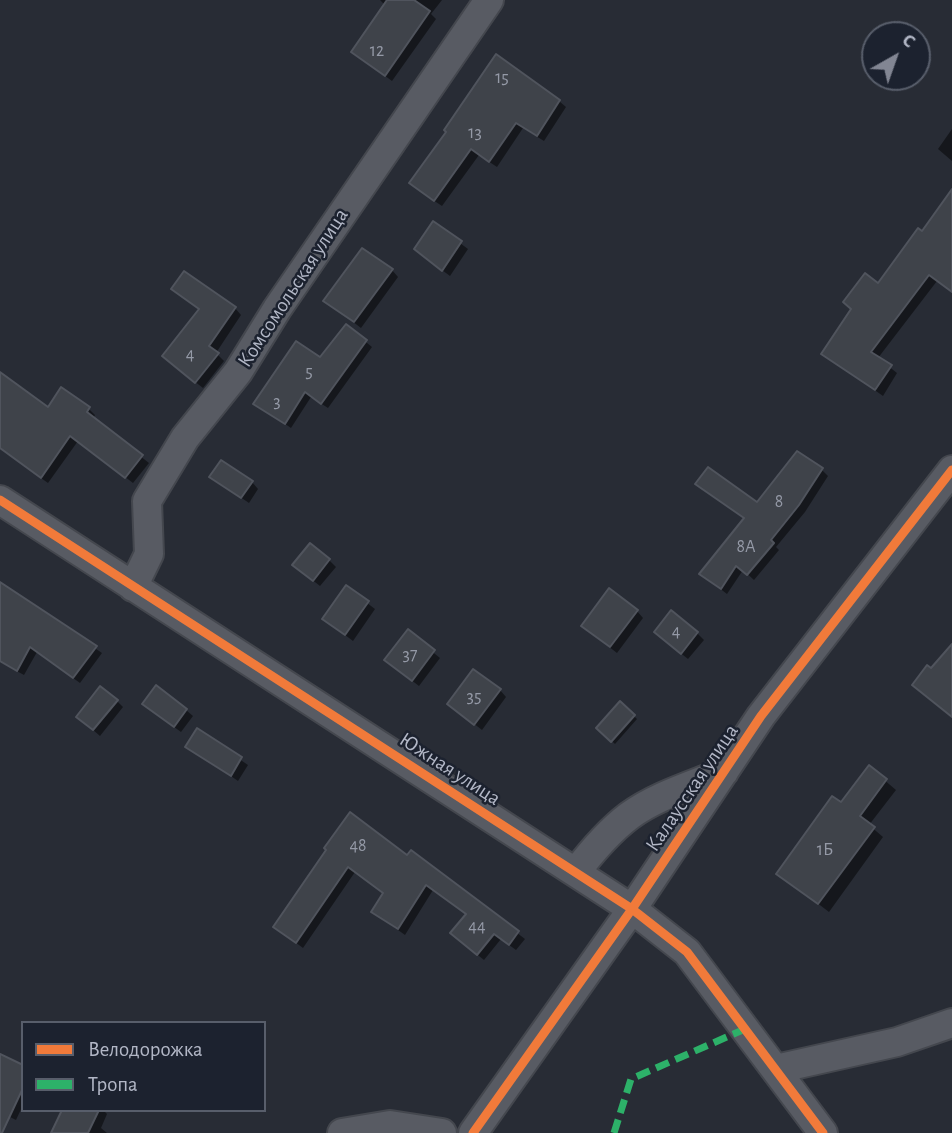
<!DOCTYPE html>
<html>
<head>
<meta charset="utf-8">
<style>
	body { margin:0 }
	#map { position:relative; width:952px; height:1133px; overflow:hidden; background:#282c35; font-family:"Alegreya Sans",sans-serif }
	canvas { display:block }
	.legend { position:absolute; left:21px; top:1021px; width:245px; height:91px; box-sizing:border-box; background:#1c222f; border:2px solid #585e6b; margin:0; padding:9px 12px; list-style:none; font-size:21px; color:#b2b7c6 }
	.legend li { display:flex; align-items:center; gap:14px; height:35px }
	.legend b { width:35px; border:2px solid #585e6b }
	.north { position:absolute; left:861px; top:21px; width:70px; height:70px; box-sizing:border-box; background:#1c222f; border:2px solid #585e6b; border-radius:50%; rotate:40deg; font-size:19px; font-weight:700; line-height:28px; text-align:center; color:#b2b7c6 }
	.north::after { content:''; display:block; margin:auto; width:24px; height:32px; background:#828693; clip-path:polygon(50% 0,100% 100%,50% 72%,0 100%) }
</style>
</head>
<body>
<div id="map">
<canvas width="952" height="1133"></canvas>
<ul class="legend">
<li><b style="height:9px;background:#f17a3a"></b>Велодорожка</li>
<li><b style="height:9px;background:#2db169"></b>Тропа</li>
</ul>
<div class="north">С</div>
</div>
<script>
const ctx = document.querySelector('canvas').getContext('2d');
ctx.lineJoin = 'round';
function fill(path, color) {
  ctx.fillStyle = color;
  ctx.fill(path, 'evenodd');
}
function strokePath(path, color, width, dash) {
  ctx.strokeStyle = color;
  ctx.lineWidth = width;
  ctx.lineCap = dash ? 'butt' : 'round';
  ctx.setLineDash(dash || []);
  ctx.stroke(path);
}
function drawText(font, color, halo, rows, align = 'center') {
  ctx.font = font + ' "Alegreya Sans",sans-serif';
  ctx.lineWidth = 5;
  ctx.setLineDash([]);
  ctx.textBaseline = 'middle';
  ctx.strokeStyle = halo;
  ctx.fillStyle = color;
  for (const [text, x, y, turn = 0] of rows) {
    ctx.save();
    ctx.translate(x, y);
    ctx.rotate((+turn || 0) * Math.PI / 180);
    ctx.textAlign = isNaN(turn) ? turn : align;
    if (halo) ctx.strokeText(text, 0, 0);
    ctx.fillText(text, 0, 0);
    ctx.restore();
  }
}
fill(new Path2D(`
	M 380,0 L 442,0 L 431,14 L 436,19 L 392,81 L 353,52 L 385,5 Z
	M 559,101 L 566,107 L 544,141 L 523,128 L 497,167 L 479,155 L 442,206 L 418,190 L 448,132 Z
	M 952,129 L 952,161 L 938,149 Z
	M 952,200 L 952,292 L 937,281 L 878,358 L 897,373 L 883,396 L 824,354 L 878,285 Z
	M 433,223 L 468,249 L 450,276 L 422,255 Z
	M 392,270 L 398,277 L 361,328 L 326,301 Z
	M 174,289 L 235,308 L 241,315 L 216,353 L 224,361 L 203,388 L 171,363 L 200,310 Z
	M 346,326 L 372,347 L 328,408 L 311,397 L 291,428 L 256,404 L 321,360 Z
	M 0,386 L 48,409 L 89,409 L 95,415 L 93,419 L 149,463 L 133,483 L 78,441 L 48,483 L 24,466 L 0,444 Z
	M 821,469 L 828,476 L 805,512 L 776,547 L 779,550 L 754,580 L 743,570 L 727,594 L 701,574 L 745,519 L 704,490 L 757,504 Z
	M 211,477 L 252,482 L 258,489 L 249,503 Z
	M 329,560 L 336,567 L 320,586 L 301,571 Z
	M 0,584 L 102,653 L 80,683 L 37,652 L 24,675 L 0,662 Z
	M 346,587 L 375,609 L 353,641 L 324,619 Z
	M 637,611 L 643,618 L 617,653 L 590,632 Z
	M 408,632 L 440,658 L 419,686 L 393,666 Z
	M 697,633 L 704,640 L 688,659 L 663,639 Z
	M 500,690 L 506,697 L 482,730 L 449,704 Z
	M 117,701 L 123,707 L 100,736 L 85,723 Z
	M 620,703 L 637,719 L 615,744 L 598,728 Z
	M 151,710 L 186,710 L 193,716 L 181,732 Z
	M 198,731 L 248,765 L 238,781 L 188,746 Z
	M 869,767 L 896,790 L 869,825 L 883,837 L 829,912 L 778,873 L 841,805 Z
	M 328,850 L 408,857 L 411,852 L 525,939 L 516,950 L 501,939 L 484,960 L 459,940 L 467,915 L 433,890 L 405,935 L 373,912 L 385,894 L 355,872 L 303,948 L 275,927 Z
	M 0,1056 L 23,1067 L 23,1105 L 16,1120 L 0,1112 Z
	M 76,1110 L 103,1110 L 107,1114 L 101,1128 L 107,1133 L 53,1133 Z`), '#0007');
const building = new Path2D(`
	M 387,0 L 414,0 L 430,11 L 385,76 L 351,52 Z
	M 496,54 L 560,100 L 537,136 L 516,123 L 489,162 L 471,149 L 434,201 L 409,183 L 446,132 L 444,130 Z
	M 952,189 L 952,292 L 929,275 L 871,352 L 892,365 L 875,390 L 821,354 L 851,309 L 843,302 L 865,273 L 878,283 L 918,228 L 922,231 Z
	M 433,221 L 462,241 L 442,271 L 414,249 Z
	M 362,248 L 393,269 L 354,322 L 323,301 Z
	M 184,271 L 236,307 L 209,346 L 219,353 L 195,383 L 162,356 L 199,309 L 171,289 Z
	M 346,324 L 367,340 L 321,404 L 305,392 L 285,424 L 253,404 L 296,341 L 320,357 Z
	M 0,372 L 48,407 L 61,387 L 90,407 L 87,412 L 143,455 L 125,478 L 70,436 L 41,478 L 0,448 Z
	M 797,451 L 823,468 L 799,505 L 771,540 L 774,543 L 747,575 L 736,566 L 721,589 L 699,574 L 744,518 L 695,484 L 708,467 L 757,502 Z
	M 221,460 L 253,481 L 241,498 L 209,477 Z
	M 310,543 L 330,559 L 313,581 L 292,565 Z
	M 0,582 L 97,646 L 73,678 L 30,647 L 17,671 L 0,661 Z
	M 346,585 L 369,601 L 345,635 L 322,619 Z
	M 609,588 L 638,610 L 610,647 L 581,626 Z
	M 671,610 L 698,632 L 681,654 L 654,632 Z
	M 408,629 L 435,650 L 412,681 L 384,660 Z
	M 952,644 L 952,717 L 912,685 L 927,665 L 931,668 Z
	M 473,669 L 501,689 L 474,725 L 447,704 Z
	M 156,685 L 187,709 L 174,727 L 142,704 Z
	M 100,686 L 118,700 L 93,730 L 76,717 Z
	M 620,701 L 635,715 L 611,742 L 596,728 Z
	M 197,728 L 242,757 L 231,776 L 185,747 Z
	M 869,765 L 887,779 L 860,816 L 875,827 L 818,904 L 776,874 L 832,796 L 841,802 Z
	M 350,812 L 407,855 L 411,850 L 519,931 L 509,945 L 494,934 L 477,955 L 450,933 L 466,914 L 426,885 L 398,929 L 371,912 L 383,893 L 348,867 L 296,943 L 273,927 L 326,850 L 324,848 Z
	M 0,1054 L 23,1065 L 23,1088 L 2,1133 L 0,1133 Z
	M 62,1110 L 99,1110 L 88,1133 L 51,1133 Z`);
fill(building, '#3f434a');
strokePath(building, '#50545d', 2);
const minor = new Path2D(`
	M 0,500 L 632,909 L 687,952 L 823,1133
	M 133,587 L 149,554 L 147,501 L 185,438 L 238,372 L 277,309 L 489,0
	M 576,872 C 592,851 608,832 629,816 C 656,796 693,785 724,772
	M 776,1069 L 897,1042 L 952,1023
	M 342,1133 L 390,1125 L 442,1133
	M 473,1133 L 632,909 L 761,716 L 952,470`);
strokePath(minor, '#44474e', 32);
strokePath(minor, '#585b63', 28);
strokePath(new Path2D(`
	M 614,1133 L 631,1079 L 745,1029`), '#2db169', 7, [14, 7]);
strokePath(new Path2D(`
	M 0,500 L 632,909 L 687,952 L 823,1133
	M 473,1133 L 632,909 L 761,716 L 952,470`), '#f17a3a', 9);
drawText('18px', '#959aa7', null, [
	["12",377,51],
	["15",502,78],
	["13",475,133],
	["4",190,355],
	["5",309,372],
	["3",277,402],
	["8",779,502],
	["8А",746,547],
	["4",676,632],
	["37",410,655],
	["35",474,697],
	["48",358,846],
	["1Б",825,850],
	["44",477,927]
]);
drawText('21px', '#b2b7c6', '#1c222f', [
	["Комсомольская улица",293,288,-57],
	["Южная улица",450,769,33],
	["Калаусская улица",692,788,-56]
]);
</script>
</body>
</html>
